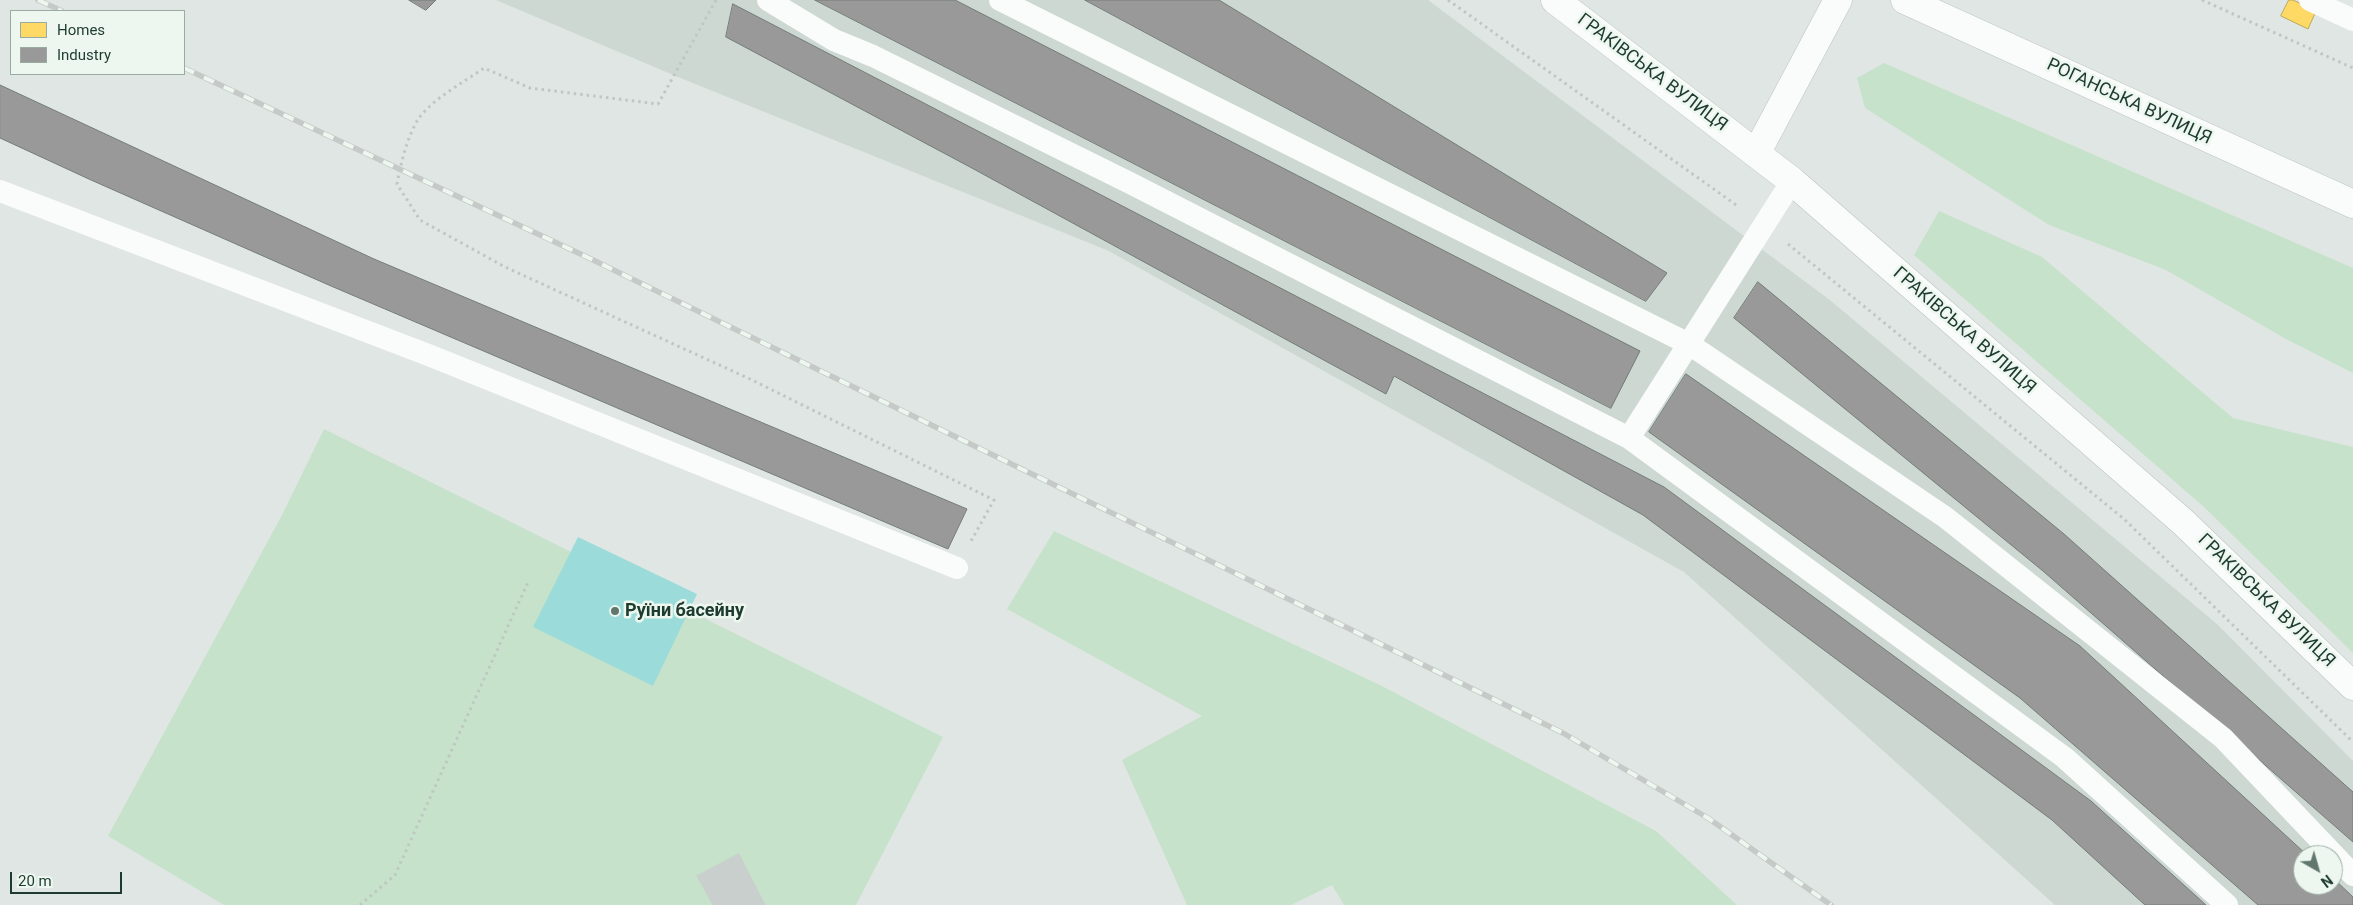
<!DOCTYPE html>
<html>
<head>
<meta charset="utf-8">
<style>
	body { margin:0 }
	#map { position:relative; width:2353px; height:905px; overflow:hidden; background:#e0e6e3; font-family:Roboto,sans-serif }
	canvas { display:block }
	.legend { position:absolute; left:10px; top:10px; width:175px; height:65px; box-sizing:border-box; background:#edf7f0; border:1px solid #9aaca2; margin:0; padding:6px 9px; list-style:none; font-size:15px; color:#1d3b2e }
	.legend li { display:flex; align-items:center; gap:10px; height:25px }
	.legend b { width:25px; border:1px solid #9aaca2 }
	.north { position:absolute; left:2293px; top:845px; width:50px; height:50px; box-sizing:border-box; background:#edf7f0; border:1px solid #9aaca2; border-radius:50%; rotate:142deg; font-size:14px; font-weight:700; line-height:20px; text-align:center; color:#1d3b2e }
	.north::after { content:''; display:block; margin:auto; width:18px; height:22px; background:#61776d; clip-path:polygon(50% 0,100% 100%,50% 72%,0 100%) }
	.scale { position:absolute; left:10px; top:872px; width:112px; height:22px; box-sizing:border-box; border:2px solid #1d3b2e; border-top:0; padding-left:6px; font-size:15px; line-height:18px; white-space:nowrap; color:#1d3b2e; -webkit-text-stroke:4px #edf7f0; paint-order:stroke }
</style>
</head>
<body>
<div id="map">
<canvas width="2353" height="905"></canvas>
<ul class="legend">
<li><b style="height:14px;background:#ffd966"></b>Homes</li>
<li><b style="height:14px;background:#999"></b>Industry</li>
</ul>
<div class="north">N</div>
<div class="scale">20 m</div>
</div>
<script>
const ctx = document.querySelector('canvas').getContext('2d');
ctx.lineJoin = 'round';
function fill(path, color) {
  ctx.fillStyle = color;
  ctx.fill(path, 'evenodd');
}
function strokePath(path, color, width, dash) {
  ctx.strokeStyle = color;
  ctx.lineWidth = width;
  ctx.lineCap = dash ? 'butt' : 'round';
  ctx.setLineDash(dash || []);
  ctx.stroke(path);
}
function drawText(font, color, halo, rows, align = 'center') {
  ctx.font = font + ' Roboto,sans-serif';
  ctx.lineWidth = 5;
  ctx.setLineDash([]);
  ctx.textBaseline = 'middle';
  ctx.strokeStyle = halo;
  ctx.fillStyle = color;
  for (const [text, x, y, turn = 0] of rows) {
    ctx.save();
    ctx.translate(x, y);
    ctx.rotate((+turn || 0) * Math.PI / 180);
    ctx.textAlign = isNaN(turn) ? turn : align;
    if (halo) ctx.strokeText(text, 0, 0);
    ctx.fillText(text, 0, 0);
    ctx.restore();
  }
}
fill(new Path2D(`
	M 496,0 L 1428,0 L 1831,301 L 2217,624 L 2353,761 L 2353,905 L 2055,905 L 1684,572 L 1109,251 L 678,77 ZM 2303,855 L 2333,855 L 2333,885 L 2303,885 Z`), '#cdd8d2');
fill(new Path2D(`
	M 1884,63 L 2353,268 L 2353,373 L 2286,339 L 2166,270 L 2049,225 L 1865,108 L 1857,78 Z
	M 1939,211 L 2042,257 L 2233,418 L 2353,447 L 2353,653 L 2204,507 L 1914,255 Z
	M 324,429 L 943,737 L 856,905 L 224,905 L 108,836 L 282,515 Z
	M 1054,531 L 1382,686 L 1656,831 L 1737,905 L 1344,905 L 1332,885 L 1291,905 L 1187,905 L 1122,760 L 1202,716 L 1007,609 Z`), '#c7e2cb');
fill(new Path2D(`
	M 578,537 L 697,594 L 653,686 L 533,627 Z`), '#9bdbda');
const homes = new Path2D(`
	M 2289,0 L 2293,0 L 2316,11 L 2308,29 L 2281,16 Z`);
fill(homes, '#ffd966');
strokePath(homes, '#ba5', 1);
const industry = new Path2D(`
	M 409,0 L 436,0 L 426,10 Z
	M 815,0 L 955,0 L 1640,351 L 1611,408 Z
	M 1085,0 L 1219,0 L 1667,273 L 1646,301 Z
	M 733,4 L 1664,487 L 2091,801 L 2206,905 L 2145,905 L 2052,820 L 1643,515 L 1394,376 L 1386,394 L 970,167 L 726,37 Z
	M 0,85 L 374,259 L 967,509 L 948,549 L 331,286 L 91,180 L 0,138 Z
	M 1758,282 L 2064,534 L 2353,792 L 2353,842 L 2043,571 L 1734,318 Z
	M 1686,374 L 2080,646 L 2307,855 L 2303,855 L 2303,885 L 2333,885 L 2333,878 L 2353,897 L 2353,905 L 2258,905 L 2020,698 L 1649,432 Z`);
fill(industry, '#999');
strokePath(industry, '#747d79', 1);
const building = new Path2D(`
	M 739,854 L 765,905 L 713,905 L 697,876 Z`);
fill(building, '#c8cfcc');
strokePath(building, '#c8cfcc', 1);
const secondary = new Path2D(`
	M 1555,0 L 1792,181 L 2183,522 L 2353,686
	M 1905,0 L 2353,204
	M 1757,152 L 1838,0`);
strokePath(secondary, '#bbc6c1', 29);
strokePath(new Path2D(`
	M 716,0 L 658,104 L 530,88 L 484,68 C 464,82 429,101 417,121 C 406,141 401,163 397,184 L 420,220 L 505,267 L 750,379 L 994,500 L 971,541
	M 1448,0 L 1739,207
	M 2202,0 L 2353,68
	M 1788,244 L 2124,519 L 2353,742
	M 360,905 L 395,875 L 529,580`), '#bdc8c3', 3, [2.5, 4]);
strokePath(new Path2D(`
	M 768,0 L 834,40 L 873,56 L 1130,183 L 1629,438 L 2065,758 L 2227,905
	M 1000,0 L 1689,344 L 1945,517 L 2223,738 L 2353,875
	M 2310,0 L 2353,20
	M 0,191 L 431,356 L 957,568
	M 1629,438 L 1792,181`), '#fafbfb', 22);
strokePath(secondary, '#fafbfb', 28);
const rail = new Path2D(`
	M 38,0 L 62,11
	M 184,68 L 589,258 L 1563,733 L 1708,818 L 1831,905`);
strokePath(rail, '#c5c9c7', 5.5);
strokePath(rail, '#edf7f0', 4, [11]);
for (const [x, y, r, color] of [
	[615,611,5,"#61776d"]
]) {
  const dot = new Path2D();
  dot.arc(x, y, r, 0, 2 * Math.PI);
  ctx.fillStyle = color;
  ctx.fill(dot);
  strokePath(dot, '#edf7f0', 2);
}
drawText('18px', '#1d3b2e', '#edf7f0', [
	["ГРАКІВСЬКА ВУЛИЦЯ",1652,73,37],
	["РОГАНСЬКА ВУЛИЦЯ",2129,102,25],
	["ГРАКІВСЬКА ВУЛИЦЯ",1964,331,41],
	["ГРАКІВСЬКА ВУЛИЦЯ",2266,601,44]
]);
drawText('bold 18px', '#1d3b2e', '#edf7f0', [
	["Руїни басейну",625,611]
], 'left');
</script>
</body>
</html>
